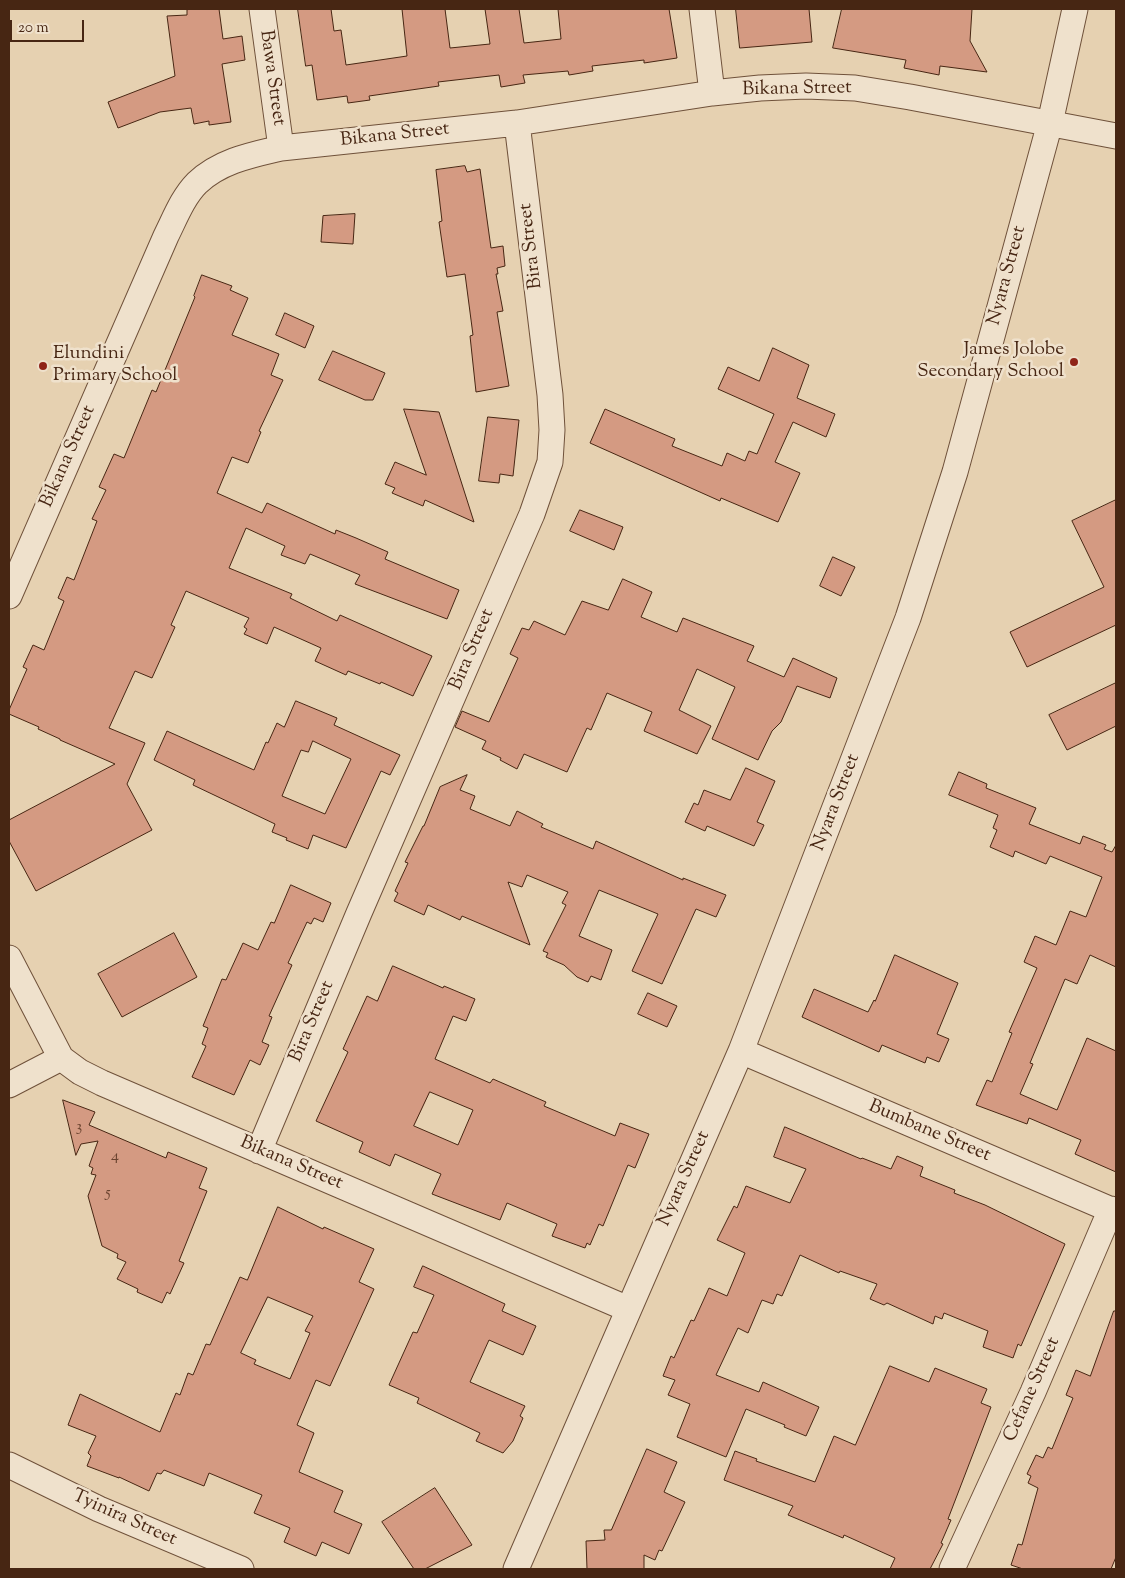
<!DOCTYPE html>
<html>
<head>
<meta charset="utf-8">
<style>
	body { margin:0 }
	#map { position:relative; width:1125px; height:1578px; overflow:hidden; background:#e6d1b1; font-family:"Sorts Mill Goudy",serif }
	canvas { display:block }
	.frame { position:absolute; inset:0; border:10px solid #472613; pointer-events:none }
	.scale { position:absolute; left:10px; top:20px; width:74px; height:22px; box-sizing:border-box; border:2px solid #472613; border-top:0; padding-left:6px; font-size:15px; line-height:18px; white-space:nowrap; color:#472613; -webkit-text-stroke:4px #efe1cc; paint-order:stroke }
</style>
</head>
<body>
<div id="map">
<canvas width="1125" height="1578"></canvas>
<div class="frame"></div>
<div class="scale">20 m</div>
</div>
<script>
const ctx = document.querySelector('canvas').getContext('2d');
ctx.lineJoin = 'round';
function fill(path, color) {
  ctx.fillStyle = color;
  ctx.fill(path, 'evenodd');
}
function strokePath(path, color, width, dash) {
  ctx.strokeStyle = color;
  ctx.lineWidth = width;
  ctx.lineCap = dash ? 'butt' : 'round';
  ctx.setLineDash(dash || []);
  ctx.stroke(path);
}
function drawText(font, color, halo, rows, align = 'center') {
  ctx.font = font + ' "Sorts Mill Goudy",serif';
  ctx.lineWidth = 5;
  ctx.setLineDash([]);
  ctx.textBaseline = 'middle';
  ctx.strokeStyle = halo;
  ctx.fillStyle = color;
  for (const [text, x, y, turn = 0] of rows) {
    ctx.save();
    ctx.translate(x, y);
    ctx.rotate((+turn || 0) * Math.PI / 180);
    ctx.textAlign = isNaN(turn) ? turn : align;
    if (halo) ctx.strokeText(text, 0, 0);
    ctx.fillText(text, 0, 0);
    ctx.restore();
  }
}
const building = new Path2D(`
	M 199,9 L 219,9 L 223,39 L 242,36 L 245,60 L 222,64 L 231,122 L 209,125 L 209,121 L 194,124 L 191,108 L 160,112 L 118,128 L 108,102 L 175,76 L 167,16 L 187,15 L 187,10 Z
	M 298,9 L 331,9 L 334,31 L 341,30 L 346,65 L 407,56 L 402,9 L 445,9 L 450,48 L 490,44 L 485,9 L 519,9 L 524,43 L 561,39 L 558,9 L 669,9 L 677,58 L 644,63 L 644,60 L 592,66 L 593,71 L 569,75 L 568,71 L 523,75 L 525,83 L 501,87 L 499,75 L 438,82 L 439,86 L 369,96 L 370,100 L 348,103 L 347,96 L 317,100 L 312,65 L 306,66 Z
	M 736,9 L 809,9 L 812,42 L 740,48 Z
	M 842,9 L 972,9 L 970,41 L 987,72 L 940,66 L 939,75 L 904,68 L 906,60 L 833,48 Z
	M 465,166 L 467,172 L 480,169 L 491,248 L 503,246 L 505,266 L 497,268 L 498,274 L 496,274 L 503,311 L 497,312 L 509,386 L 476,392 L 470,336 L 473,335 L 465,274 L 447,277 L 439,222 L 442,221 L 436,170 Z
	M 355,214 L 353,244 L 321,242 L 323,216 Z
	M 202,275 L 232,286 L 230,290 L 248,298 L 232,335 L 279,354 L 271,375 L 283,380 L 259,431 L 261,432 L 248,463 L 232,457 L 217,493 L 262,513 L 267,503 L 335,534 L 336,530 L 356,538 L 388,552 L 385,559 L 459,590 L 447,619 L 355,584 L 360,575 L 310,554 L 305,564 L 281,555 L 285,546 L 246,528 L 229,568 L 292,594 L 290,598 L 337,621 L 340,615 L 432,656 L 413,696 L 381,682 L 380,684 L 348,671 L 346,675 L 315,661 L 321,648 L 274,627 L 267,644 L 244,634 L 247,629 L 244,627 L 249,618 L 186,591 L 171,625 L 175,627 L 152,678 L 135,671 L 109,728 L 145,743 L 127,784 L 152,830 L 36,891 L 9,841 L 9,820 L 115,764 L 60,740 L 60,739 L 38,729 L 39,727 L 9,714 L 9,710 L 27,669 L 23,667 L 33,645 L 44,650 L 64,601 L 58,598 L 67,577 L 74,580 L 97,521 L 92,519 L 106,490 L 99,487 L 114,454 L 124,458 L 152,390 L 156,392 L 195,297 L 194,296 Z
	M 285,313 L 314,326 L 305,348 L 276,335 Z
	M 773,348 L 809,365 L 797,398 L 835,414 L 826,437 L 793,422 L 775,462 L 800,473 L 778,522 L 721,498 L 720,501 L 590,443 L 605,409 L 675,439 L 672,446 L 722,466 L 727,453 L 745,461 L 749,451 L 757,454 L 774,414 L 718,389 L 728,367 L 759,381 Z
	M 333,351 L 385,373 L 373,400 L 365,400 L 319,380 Z
	M 404,409 L 439,412 L 474,522 L 425,500 L 423,506 L 392,493 L 395,488 L 385,484 L 395,462 L 426,475 Z
	M 488,417 L 519,420 L 513,476 L 500,474 L 499,483 L 479,481 Z
	M 1116,500 L 1116,625 L 1027,667 L 1010,632 L 1104,587 L 1072,521 Z
	M 580,510 L 623,527 L 614,550 L 570,531 Z
	M 833,557 L 855,567 L 841,596 L 820,586 Z
	M 623,579 L 652,592 L 641,617 L 677,632 L 683,618 L 754,646 L 747,661 L 784,677 L 793,658 L 837,678 L 830,698 L 797,686 L 781,722 L 772,731 L 758,760 L 712,739 L 735,687 L 697,669 L 679,710 L 711,726 L 697,754 L 644,731 L 652,712 L 607,693 L 591,730 L 587,728 L 567,772 L 524,754 L 517,769 L 500,760 L 501,758 L 482,749 L 486,741 L 455,727 L 462,711 L 489,722 L 518,658 L 510,654 L 522,628 L 529,630 L 534,621 L 565,635 L 582,601 L 608,610 Z
	M 1116,683 L 1116,726 L 1067,750 L 1049,715 Z
	M 296,701 L 337,718 L 334,725 L 400,755 L 390,775 L 381,771 L 346,848 L 313,835 L 308,849 L 286,840 L 287,838 L 272,832 L 275,824 L 193,785 L 195,780 L 154,760 L 167,731 L 254,770 L 266,742 L 268,743 L 277,723 L 284,727 ZM 313,741 L 351,759 L 325,814 L 282,796 L 301,750 L 308,752 Z
	M 746,768 L 775,781 L 757,822 L 764,825 L 754,846 L 707,826 L 705,831 L 685,822 L 694,803 L 698,805 L 704,790 L 730,800 Z
	M 959,772 L 987,784 L 986,788 L 1036,808 L 1029,824 L 1080,844 L 1083,836 L 1106,845 L 1104,849 L 1112,852 L 1116,845 L 1116,967 L 1090,955 L 1077,984 L 1065,979 L 1030,1063 L 1033,1064 L 1020,1094 L 1057,1110 L 1087,1038 L 1116,1051 L 1116,1172 L 1075,1154 L 1081,1140 L 1029,1118 L 1027,1124 L 976,1105 L 987,1080 L 992,1082 L 1012,1033 L 1009,1032 L 1037,968 L 1024,962 L 1035,936 L 1056,945 L 1070,911 L 1086,917 L 1102,877 L 1050,856 L 1046,864 L 1015,851 L 1013,857 L 990,847 L 997,830 L 993,828 L 998,815 L 949,795 Z
	M 467,775 L 460,790 L 475,796 L 470,809 L 510,826 L 517,811 L 543,824 L 541,827 L 593,849 L 596,841 L 683,880 L 683,878 L 726,895 L 716,917 L 696,909 L 662,984 L 632,971 L 658,914 L 599,890 L 579,936 L 612,950 L 601,980 L 591,976 L 588,982 L 577,977 L 564,965 L 546,957 L 548,953 L 543,951 L 566,905 L 562,903 L 568,892 L 527,875 L 522,887 L 508,882 L 530,945 L 462,916 L 460,920 L 428,905 L 424,915 L 394,901 L 398,893 L 395,891 L 408,863 L 405,862 L 423,826 L 424,826 L 440,787 Z
	M 291,885 L 331,903 L 323,922 L 314,918 L 311,924 L 307,922 L 288,963 L 292,965 L 269,1016 L 272,1017 L 262,1042 L 269,1045 L 260,1065 L 250,1060 L 234,1095 L 192,1077 L 206,1046 L 202,1044 L 208,1028 L 203,1026 L 222,979 L 226,980 L 243,943 L 258,950 L 271,922 L 274,923 Z
	M 174,933 L 197,977 L 122,1017 L 98,974 Z
	M 895,955 L 958,983 L 937,1034 L 949,1039 L 939,1062 L 927,1057 L 925,1063 L 882,1045 L 879,1052 L 802,1017 L 814,989 L 868,1012 L 874,1000 L 875,1001 Z
	M 393,966 L 443,988 L 444,986 L 475,999 L 466,1021 L 453,1016 L 435,1059 L 490,1083 L 493,1079 L 546,1102 L 544,1106 L 615,1136 L 620,1123 L 649,1134 L 635,1168 L 628,1165 L 603,1226 L 599,1224 L 590,1245 L 587,1243 L 585,1248 L 552,1236 L 557,1224 L 507,1203 L 500,1220 L 432,1194 L 441,1174 L 395,1154 L 390,1166 L 359,1152 L 363,1142 L 316,1121 L 348,1052 L 343,1049 L 367,996 L 377,1001 ZM 430,1092 L 473,1110 L 458,1145 L 414,1126 Z
	M 648,993 L 677,1006 L 667,1027 L 638,1014 Z
	M 63,1100 L 95,1112 L 89,1125 L 166,1158 L 168,1152 L 207,1168 L 199,1188 L 207,1191 L 179,1261 L 184,1263 L 170,1294 L 167,1292 L 162,1303 L 137,1292 L 138,1289 L 117,1279 L 126,1262 L 117,1258 L 118,1254 L 102,1246 L 88,1196 L 96,1175 L 91,1174 L 93,1168 L 89,1166 L 98,1141 L 81,1144 L 76,1155 Z
	M 785,1127 L 861,1159 L 862,1158 L 891,1169 L 897,1156 L 923,1167 L 920,1176 L 955,1190 L 954,1193 L 985,1205 L 1065,1244 L 1021,1346 L 1018,1344 L 1013,1358 L 983,1347 L 988,1331 L 944,1313 L 942,1319 L 935,1316 L 933,1324 L 887,1303 L 884,1305 L 870,1299 L 877,1284 L 840,1271 L 839,1273 L 800,1255 L 782,1296 L 777,1294 L 773,1304 L 762,1300 L 748,1333 L 738,1328 L 716,1375 L 759,1392 L 763,1382 L 819,1407 L 806,1436 L 784,1427 L 785,1425 L 746,1409 L 726,1457 L 677,1437 L 690,1404 L 668,1395 L 675,1380 L 663,1376 L 671,1356 L 674,1358 L 691,1320 L 694,1321 L 709,1288 L 727,1296 L 745,1253 L 717,1240 L 734,1206 L 737,1208 L 746,1186 L 790,1203 L 806,1169 L 774,1157 Z
	M 278,1207 L 323,1229 L 324,1227 L 374,1249 L 359,1282 L 374,1289 L 330,1386 L 316,1380 L 297,1425 L 314,1433 L 299,1472 L 343,1491 L 334,1512 L 362,1524 L 349,1554 L 322,1542 L 316,1556 L 284,1542 L 290,1528 L 254,1513 L 262,1495 L 209,1473 L 204,1486 L 164,1470 L 161,1474 L 157,1473 L 149,1491 L 119,1477 L 119,1478 L 87,1466 L 91,1456 L 88,1453 L 96,1436 L 68,1425 L 80,1394 L 160,1432 L 176,1393 L 180,1395 L 188,1373 L 193,1375 L 206,1344 L 210,1345 L 240,1277 L 247,1280 ZM 268,1297 L 313,1316 L 305,1331 L 310,1333 L 290,1379 L 254,1364 L 256,1360 L 241,1353 Z
	M 423,1266 L 505,1304 L 502,1311 L 536,1326 L 523,1355 L 489,1340 L 470,1382 L 525,1406 L 520,1416 L 523,1418 L 513,1441 L 503,1453 L 476,1441 L 480,1433 L 417,1403 L 419,1398 L 389,1385 L 413,1332 L 417,1333 L 434,1295 L 414,1287 Z
	M 1114,1311 L 1116,1311 L 1116,1557 L 1111,1569 L 1023,1569 L 1011,1565 L 1018,1544 L 1022,1545 L 1038,1488 L 1028,1483 L 1031,1476 L 1027,1474 L 1036,1455 L 1043,1458 L 1048,1447 L 1052,1449 L 1073,1398 L 1066,1395 L 1076,1370 L 1090,1376 Z
	M 890,1366 L 929,1382 L 935,1368 L 987,1389 L 981,1403 L 991,1407 L 948,1519 L 951,1520 L 941,1543 L 943,1544 L 930,1569 L 890,1569 L 895,1558 L 844,1535 L 843,1538 L 788,1515 L 793,1506 L 724,1480 L 735,1451 L 757,1459 L 756,1461 L 815,1482 L 834,1436 L 855,1445 Z
	M 647,1449 L 677,1462 L 664,1492 L 685,1502 L 662,1551 L 659,1550 L 655,1560 L 644,1555 L 644,1569 L 587,1569 L 586,1541 L 605,1540 L 604,1530 L 611,1530 Z
	M 435,1488 L 472,1545 L 425,1569 L 414,1569 L 382,1522 Z`);
fill(building, '#d49a82');
strokePath(building, '#472613', 1);
const minor = new Path2D(`
	M 262,9 L 281,148
	M 702,9 L 712,93
	M 9,596 L 166,236 C 175,218 183,197 197,183 C 220,161 251,155 281,148 L 517,123 L 712,93 L 760,88 L 806,86 L 855,88 L 910,97 L 1116,136
	M 9,958 L 61,1058 L 80,1072 L 102,1083 L 628,1309
	M 741,1051 L 1116,1212
	M 9,1085 L 61,1058
	M 259,1151 L 359,913 L 532,514 L 550,462 L 552,430 L 550,395 L 517,123
	M 9,1465 L 99,1509 L 241,1569
	M 516,1569 L 741,1051 L 908,618 L 955,472 L 1050,123 L 1075,9
	M 952,1569 L 1033,1392 L 1111,1209`);
strokePath(minor, '#6f513a', 27);
strokePath(minor, '#efe1cc', 25);
for (const [x, y, r, color] of [
	[1074,362,5,"#8f2418"],
	[43,366,5,"#8f2418"]
]) {
  const dot = new Path2D();
  dot.arc(x, y, r, 0, 2 * Math.PI);
  ctx.fillStyle = color;
  ctx.fill(dot);
  strokePath(dot, '#efe1cc', 2);
}
drawText('16px', '#6a432f', null, [
	["3",79,1128],
	["4",115,1157],
	["5",108,1194]
]);
drawText('19px', '#472613', '#efe1cc', [
	["Bawa Street",271,78,82],
	["Bikana Street",797,90,-1],
	["Bikana Street",395,136,-6],
	["Bira Street",532,246,-97],
	["Nyara Street",1008,276,-75],
	["Bikana Street",69,457,-66],
	["Bira Street",473,650,-67],
	["Nyara Street",837,803,-69],
	["Bira Street",313,1022,-67],
	["Bumbane Street",929,1132,23],
	["Bikana Street",291,1164,23],
	["Nyara Street",685,1179,-66],
	["Cefane Street",1033,1390,-66],
	["Tyinira Street",124,1519,24]
]);
drawText('19px', '#472613', '#efe1cc', [
	["James Jolobe",1064,351],
	["Secondary School",1064,373],
	["Elundini",53,355,"left"],
	["Primary School",53,377,"left"]
], 'right');
</script>
</body>
</html>
